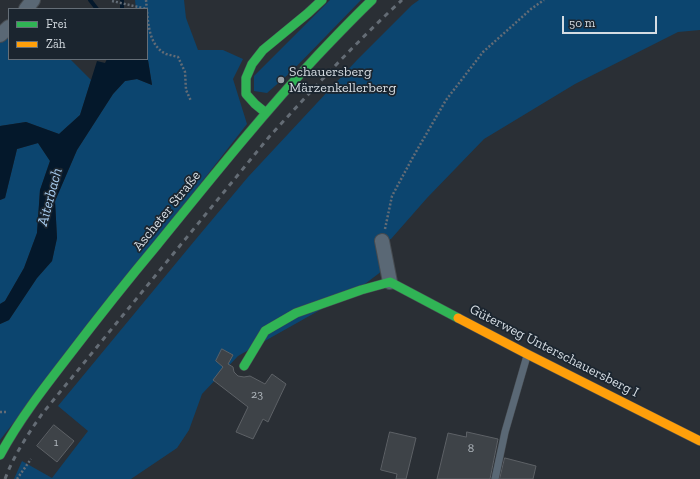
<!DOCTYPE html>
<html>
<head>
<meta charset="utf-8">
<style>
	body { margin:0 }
	#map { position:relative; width:700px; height:479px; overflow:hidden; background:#2a2f35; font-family:"Zilla Slab",serif }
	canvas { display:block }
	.legend { position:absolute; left:8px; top:8px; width:140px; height:52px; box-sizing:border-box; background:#1b252f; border:1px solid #656e77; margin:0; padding:5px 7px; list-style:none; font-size:12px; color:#d5dce2 }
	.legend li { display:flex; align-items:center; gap:8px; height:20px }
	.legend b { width:20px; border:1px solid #656e77 }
	.scale { position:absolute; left:562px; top:16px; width:95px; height:18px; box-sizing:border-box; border:2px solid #d5dce2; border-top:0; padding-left:5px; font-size:12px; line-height:14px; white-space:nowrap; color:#d5dce2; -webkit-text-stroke:3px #1b252f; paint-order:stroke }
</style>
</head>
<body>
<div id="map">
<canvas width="700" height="479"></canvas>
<ul class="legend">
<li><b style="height:5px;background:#30b455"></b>Frei</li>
<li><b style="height:5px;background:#ff9f0a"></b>Zäh</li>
</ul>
<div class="scale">50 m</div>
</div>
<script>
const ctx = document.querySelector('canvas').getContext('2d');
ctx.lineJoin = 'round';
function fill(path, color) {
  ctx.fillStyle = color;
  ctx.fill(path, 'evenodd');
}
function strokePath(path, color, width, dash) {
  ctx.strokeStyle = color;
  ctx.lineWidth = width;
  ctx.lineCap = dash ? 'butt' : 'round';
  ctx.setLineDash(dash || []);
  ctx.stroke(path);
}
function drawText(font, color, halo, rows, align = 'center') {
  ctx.font = font + ' "Zilla Slab",serif';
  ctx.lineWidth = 3.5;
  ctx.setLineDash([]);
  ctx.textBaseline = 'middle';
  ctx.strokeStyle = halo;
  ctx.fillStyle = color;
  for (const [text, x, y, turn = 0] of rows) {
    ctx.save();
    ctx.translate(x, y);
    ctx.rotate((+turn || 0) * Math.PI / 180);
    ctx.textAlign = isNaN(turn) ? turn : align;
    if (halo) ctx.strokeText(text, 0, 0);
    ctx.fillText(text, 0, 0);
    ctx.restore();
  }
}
fill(new Path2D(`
	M 135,0 L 184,0 L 186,18 L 198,50 L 223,50 L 243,59 L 233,79 L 247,124 L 0,440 L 0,324 L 9,320 L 37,278 L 52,261 L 57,238 L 55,201 L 77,150 L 113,94 L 125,81 L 137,79 L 152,85 L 147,54 L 147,9 L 136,9 Z
	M 330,0 L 361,0 L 292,71 L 267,93 L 254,91 L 254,76 Z
	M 419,0 L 700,0 L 700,30 L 678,32 L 575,84 L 484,139 L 427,198 L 391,239 L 378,242 L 382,271 L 361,287 L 238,356 L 202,394 L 189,430 L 177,448 L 131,479 L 14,479 L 22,461 L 52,478 L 88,431 L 58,406 L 196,239 L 248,177 L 357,60 L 412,5 Z
	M 9,35 L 9,59 L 70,59 L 91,80 L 80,115 L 59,134 L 26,122 L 0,126 L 0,42 Z
	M 38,143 L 50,161 L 40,190 L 37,233 L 24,268 L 5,301 L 0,304 L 0,200 L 5,198 L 17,149 Z`), '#0c456f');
fill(new Path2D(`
	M 147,54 L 152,85 L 137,79 L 125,81 L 113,94 L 77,150 L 55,201 L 57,238 L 52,261 L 37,278 L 9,320 L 0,324 L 0,304 L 5,301 L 24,268 L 37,233 L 40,190 L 50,161 L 38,143 L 17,149 L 5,198 L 0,200 L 0,126 L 26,122 L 59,134 L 80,115 L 97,61 L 105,63 L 107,59 L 147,59 Z`), '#04182b');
strokePath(new Path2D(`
	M 90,0 L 97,9
	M 122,0 L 122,9`), '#04182b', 4);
const building = new Path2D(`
	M 222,349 L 233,355 L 228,364 L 233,367 L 234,372 L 238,376 L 244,377 L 250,376 L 265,384 L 272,374 L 286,384 L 268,422 L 263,419 L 253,439 L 236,432 L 248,407 L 213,380 L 223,367 L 216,361 Z
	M 54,425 L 74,441 L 57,462 L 37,446 Z
	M 390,432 L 416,438 L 406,479 L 396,479 L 397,474 L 381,470 Z
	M 467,432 L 498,439 L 490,479 L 437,479 L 448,433 L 466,437 Z
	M 505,458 L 536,466 L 533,479 L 500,479 Z`);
fill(building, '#3e4348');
strokePath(building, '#5d6166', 1);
const lane = new Path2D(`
	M 495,479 L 505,432 L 527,356`);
const street = new Path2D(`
	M 26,9 L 33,0
	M 0,35 L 9,27
	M 382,241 L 390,282`);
const fast = new Path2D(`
	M 266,113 L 255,104 L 246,94 L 246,78 L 252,64 L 263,50 L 308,13 L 322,0
	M 244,366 L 265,331 L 296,313 L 361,290 L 390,282 L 458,318
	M 0,455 C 19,420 43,389 67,358 C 96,320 126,282 157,245 C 209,181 261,116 317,56 C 335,37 353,18 372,0`);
const slow = new Path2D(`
	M 458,318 L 527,354 L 700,441`);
strokePath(lane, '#464b50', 8);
strokePath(street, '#464b50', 16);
strokePath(fast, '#464b50', 10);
strokePath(slow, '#464b50', 10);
strokePath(new Path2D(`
	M 146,0 C 148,18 147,45 166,54 C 170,55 174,56 178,57 L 185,72 L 186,90 L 191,101
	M 112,1 L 147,9
	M 385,229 L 392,196 L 413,157 L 446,100 L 483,52 L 531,9 L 544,0
	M 0,412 L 7,412
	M 17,479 L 31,459`), '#636c76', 2.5, [2, 2]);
strokePath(lane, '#5a6875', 7);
strokePath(street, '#5a6875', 14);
strokePath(fast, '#30b455', 9);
strokePath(slow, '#ff9f0a', 9);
strokePath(new Path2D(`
	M 5,479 C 14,455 28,434 42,414 L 269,137 C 312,90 355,43 402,0`), '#646c75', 3, [5, 5]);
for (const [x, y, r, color] of [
	[281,80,4,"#999fa5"]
]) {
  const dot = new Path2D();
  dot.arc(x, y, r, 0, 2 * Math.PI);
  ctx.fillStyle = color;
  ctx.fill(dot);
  strokePath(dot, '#1b252f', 1.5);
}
drawText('12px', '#afb6bc', null, [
	["23",257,395],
	["1",56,443],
	["8",471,449]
]);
drawText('14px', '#d5dce2', '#1b252f', [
	["Schauersberg",289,72],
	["Märzenkellerberg",289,88]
], 'left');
drawText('14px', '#d5dce2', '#1b252f', [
	["Ascheter Straße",167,211,-51],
	["Güterweg Unterschauersberg I",554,351,27]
]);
drawText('italic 15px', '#a8cdf0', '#1b252f', [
	["Aiterbach",50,197,-75]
]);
</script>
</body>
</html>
